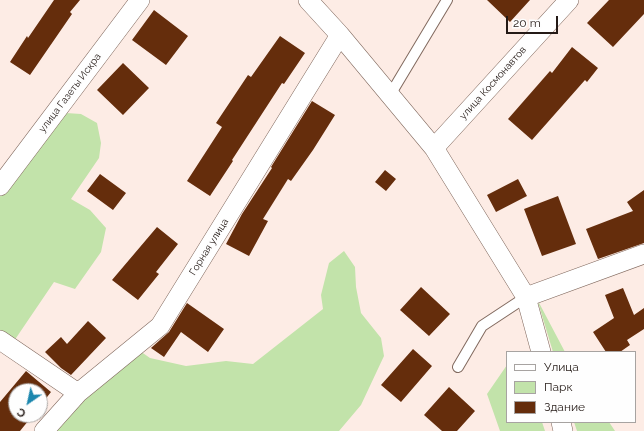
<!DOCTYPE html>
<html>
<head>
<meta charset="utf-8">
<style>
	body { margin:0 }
	#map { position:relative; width:644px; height:431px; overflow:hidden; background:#fdece5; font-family:Raleway,sans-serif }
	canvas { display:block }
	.legend { position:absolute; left:506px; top:351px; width:130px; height:72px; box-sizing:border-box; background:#fefefe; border:1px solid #a7a3a1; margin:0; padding:5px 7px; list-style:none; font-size:12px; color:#241a16 }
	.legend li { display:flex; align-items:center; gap:8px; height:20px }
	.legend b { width:20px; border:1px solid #a7a3a1 }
	.north { position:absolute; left:8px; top:383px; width:40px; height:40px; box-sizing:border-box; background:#fefefe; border:1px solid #a7a3a1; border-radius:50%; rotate:214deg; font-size:11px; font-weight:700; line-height:16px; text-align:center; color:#241a16 }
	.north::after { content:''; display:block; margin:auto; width:14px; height:18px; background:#1c87ae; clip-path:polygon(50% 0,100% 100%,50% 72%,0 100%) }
	.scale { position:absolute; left:506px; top:16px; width:52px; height:18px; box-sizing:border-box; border:2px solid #241a16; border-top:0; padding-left:5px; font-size:12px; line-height:14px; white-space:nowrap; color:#241a16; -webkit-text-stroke:3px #fefefe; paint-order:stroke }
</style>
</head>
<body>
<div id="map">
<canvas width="644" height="431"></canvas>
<ul class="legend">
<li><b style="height:5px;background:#fff"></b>Улица</li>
<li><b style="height:11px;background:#c2e3aa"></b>Парк</li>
<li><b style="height:11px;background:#652d0c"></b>Здание</li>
</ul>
<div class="north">С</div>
<div class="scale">20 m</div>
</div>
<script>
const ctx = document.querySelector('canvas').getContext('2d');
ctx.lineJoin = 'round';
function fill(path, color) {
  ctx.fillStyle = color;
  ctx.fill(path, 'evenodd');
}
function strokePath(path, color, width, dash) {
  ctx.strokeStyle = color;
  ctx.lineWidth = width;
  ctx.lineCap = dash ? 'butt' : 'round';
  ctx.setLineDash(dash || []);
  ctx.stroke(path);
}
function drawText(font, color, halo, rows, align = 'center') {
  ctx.font = font + ' Raleway,sans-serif';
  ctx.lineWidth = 4;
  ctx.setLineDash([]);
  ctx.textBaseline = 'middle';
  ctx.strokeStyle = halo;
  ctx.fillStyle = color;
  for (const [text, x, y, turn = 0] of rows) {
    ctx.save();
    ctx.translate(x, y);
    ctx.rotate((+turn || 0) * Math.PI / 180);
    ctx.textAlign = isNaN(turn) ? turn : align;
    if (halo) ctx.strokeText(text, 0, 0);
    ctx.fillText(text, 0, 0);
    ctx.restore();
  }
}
fill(new Path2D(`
	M 66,113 L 81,114 L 97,123 L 101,143 L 99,158 L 71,199 L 90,210 L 106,228 L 101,252 L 75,289 L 54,282 L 14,341 L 0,332 L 0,193 Z
	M 344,251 L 355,267 L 356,287 L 361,313 L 381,338 L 384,356 L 361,405 L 339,431 L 53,431 L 137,349 L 150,358 L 186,366 L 226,361 L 253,364 L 323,309 L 321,295 L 329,263 Z
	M 537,299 L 565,352 L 553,352 Z
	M 507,365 L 507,422 L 542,422 L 545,431 L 500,431 L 487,394 Z
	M 574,422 L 609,422 L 615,431 L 577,431 Z`), '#c2e3aa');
fill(new Path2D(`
	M 54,0 L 80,0 L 70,12 L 72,14 L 30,75 L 10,62 L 27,36 L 28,38 Z
	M 487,0 L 530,0 L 510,22 Z
	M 609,0 L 644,0 L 644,14 L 613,47 L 587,23 Z
	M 154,10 L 188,36 L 166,65 L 132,40 Z
	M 280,36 L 305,53 L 284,84 L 282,83 L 232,160 L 233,161 L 210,196 L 187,181 L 222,127 L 216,123 L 248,75 L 251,77 Z
	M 572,47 L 598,68 L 587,82 L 585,80 L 532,140 L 508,119 L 550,71 L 552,73 Z
	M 123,63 L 149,88 L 123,115 L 97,90 Z
	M 312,101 L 335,115 L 313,150 L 291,181 L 288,179 L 263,219 L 268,221 L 249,256 L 226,244 L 242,214 L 272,168 L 271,167 Z
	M 385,170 L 396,179 L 386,191 L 375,182 Z
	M 100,174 L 126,193 L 113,210 L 87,191 Z
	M 518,179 L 527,196 L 496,212 L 487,195 Z
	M 644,190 L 644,243 L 598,259 L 586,229 L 633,211 L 627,202 Z
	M 558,196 L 576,244 L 542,256 L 524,209 Z
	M 157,227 L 178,244 L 156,272 L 159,274 L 138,300 L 112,280 Z
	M 421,287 L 450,314 L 429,336 L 400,310 Z
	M 623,288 L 634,315 L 644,308 L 644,329 L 627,340 L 630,345 L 620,352 L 606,352 L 593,332 L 614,318 L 605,295 Z
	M 187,303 L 224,329 L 208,352 L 181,332 L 164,357 L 151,348 L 169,332 Z
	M 88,321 L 106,338 L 71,375 L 61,368 L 45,352 L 61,337 L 67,344 Z
	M 413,349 L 432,366 L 401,402 L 381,385 Z
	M 26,371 L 51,392 L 40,406 L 40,391 L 16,391 L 16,415 L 33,415 L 20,431 L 0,431 L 0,402 Z
	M 449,387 L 475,411 L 457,431 L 442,431 L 424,415 Z`), '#652d0c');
const lane = new Path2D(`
	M 390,95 L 447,0
	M 458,367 L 482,326 L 526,297`);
const street = new Path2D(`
	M 308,0 L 340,35 L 434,148 L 526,297 L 541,352
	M 434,148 L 569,0
	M 0,186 L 140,0
	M 526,297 L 644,254
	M 0,340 L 78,393
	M 561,422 L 563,431
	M 44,431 L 78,393 L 160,326 L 340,35`);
strokePath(lane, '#81695e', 12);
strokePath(street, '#81695e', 20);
strokePath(lane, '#fff', 10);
strokePath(street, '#fff', 19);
drawText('10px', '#241a16', '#fefefe', [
	["улица Космонавтов",493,83,-48],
	["улица Газеты Искра",70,93,-53],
	["Горная улица",209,247,-58]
]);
</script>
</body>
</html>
